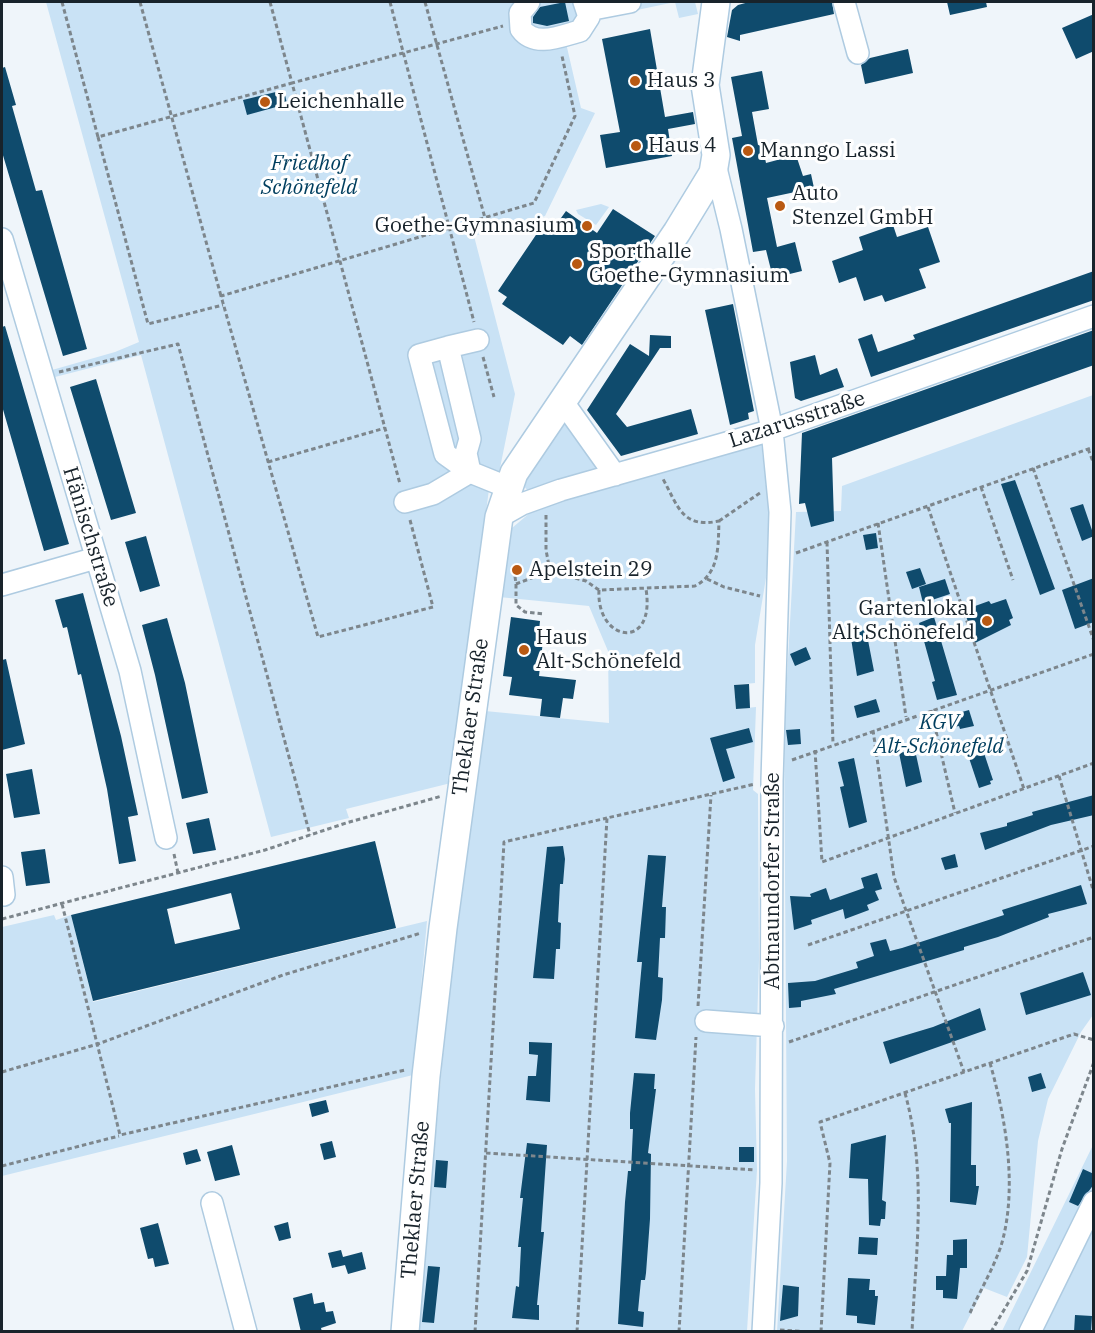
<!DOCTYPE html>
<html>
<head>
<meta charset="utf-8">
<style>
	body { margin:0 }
	#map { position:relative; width:1095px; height:1333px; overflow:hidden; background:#eff5fa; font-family:"IBM Plex Serif",serif }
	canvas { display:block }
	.frame { position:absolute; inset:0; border:3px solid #18232b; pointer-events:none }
</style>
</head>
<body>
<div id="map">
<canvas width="1095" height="1333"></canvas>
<div class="frame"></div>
</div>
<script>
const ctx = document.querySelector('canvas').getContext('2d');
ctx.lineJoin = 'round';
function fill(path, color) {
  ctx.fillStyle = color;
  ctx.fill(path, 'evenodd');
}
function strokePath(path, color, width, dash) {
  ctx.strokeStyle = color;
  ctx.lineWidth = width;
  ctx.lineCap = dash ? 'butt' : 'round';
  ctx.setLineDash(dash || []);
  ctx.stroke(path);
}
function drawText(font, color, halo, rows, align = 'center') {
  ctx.font = font + ' "IBM Plex Serif",serif';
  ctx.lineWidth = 6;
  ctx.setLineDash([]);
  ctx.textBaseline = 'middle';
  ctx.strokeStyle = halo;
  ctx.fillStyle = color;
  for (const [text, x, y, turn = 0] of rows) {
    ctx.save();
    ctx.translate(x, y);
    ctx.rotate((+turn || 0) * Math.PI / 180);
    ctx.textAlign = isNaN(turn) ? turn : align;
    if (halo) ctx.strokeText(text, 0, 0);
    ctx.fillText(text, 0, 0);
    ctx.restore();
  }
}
fill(new Path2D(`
	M 46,2 L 695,2 L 698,14 L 679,18 L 675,2 L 604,17 L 566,43 L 581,108 L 595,113 L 545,216 L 474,236 L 515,394 L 499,473 L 489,489 L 451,783 L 346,809 L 349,818 L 271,837 L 141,355 L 55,377 L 52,370 L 115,352 L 139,342 Z
	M 601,204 L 609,207 L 596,225 L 578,214 L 576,210 Z
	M 1093,395 L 1093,1015 L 1081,1032 L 1048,1099 L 1038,1141 L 1027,1257 L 1007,1297 L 984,1288 L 962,1331 L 777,1332 L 787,1161 L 784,733 L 796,512 L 841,511 L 842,486 Z
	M 564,421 L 604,471 L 529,492 L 521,483 Z
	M 761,440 L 772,541 L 755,645 L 755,683 L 734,685 L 736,709 L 756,707 L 753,790 L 758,794 L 759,960 L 755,1089 L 757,1170 L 747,1331 L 418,1332 L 449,987 L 485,711 L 609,723 L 608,651 L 589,606 L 499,597 L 512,528 L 538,506 Z
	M 54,915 L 56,920 L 71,915 L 93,1002 L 427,921 L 413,1075 L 2,1176 L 2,927 Z
	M 1093,1145 L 1093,1331 L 1002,1331 Z`), '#c9e2f5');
fill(new Path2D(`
	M 565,2 L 569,21 L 547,26 L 533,23 L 533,17 L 540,7 Z
	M 749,2 L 832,2 L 834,14 L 740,35 L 740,41 L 727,37 L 732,10 L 738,5 Z
	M 947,2 L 986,2 L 987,7 L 950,15 Z
	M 1094,14 L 1094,51 L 1076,59 L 1062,28 Z
	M 650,29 L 665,117 L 693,112 L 695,124 L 668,129 L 672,156 L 606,168 L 600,135 L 620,132 L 602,39 Z
	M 908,49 L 913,73 L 865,84 L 861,65 L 870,58 Z
	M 5,67 L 16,105 L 12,106 L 36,191 L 42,190 L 87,349 L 63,356 L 2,152 L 2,68 Z
	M 762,71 L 769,109 L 752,112 L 758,145 L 762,144 L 766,163 L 796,155 L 803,176 L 811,174 L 814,188 L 767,198 L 777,247 L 795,242 L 802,271 L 773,278 L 766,250 L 753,252 L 732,138 L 742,136 L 731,77 Z
	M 284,90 L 287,104 L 247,115 L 243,100 Z
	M 613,209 L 655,236 L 582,345 L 570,336 L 563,345 L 502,304 L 507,297 L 498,291 L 542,226 L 551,232 L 566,211 L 597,233 Z
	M 893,225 L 897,237 L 928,227 L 940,262 L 919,269 L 926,288 L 885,302 L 882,295 L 864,301 L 856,277 L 839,283 L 832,261 L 863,250 L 859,237 Z
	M 1094,271 L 1094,300 L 871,377 L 858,339 L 872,334 L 878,352 L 915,339 L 913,335 Z
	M 733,304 L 754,411 L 748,413 L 749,419 L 730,425 L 705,310 Z
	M 5,326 L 69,544 L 44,551 L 2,406 L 2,327 Z
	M 1094,330 L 1094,365 L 832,458 L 834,521 L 811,527 L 805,503 L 799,504 L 802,433 Z
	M 650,335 L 671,336 L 671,348 L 660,348 L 616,414 L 627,427 L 691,409 L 698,434 L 621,456 L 587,410 L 630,344 L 649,356 Z
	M 815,355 L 820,375 L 837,368 L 844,387 L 801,401 L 795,398 L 790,362 Z
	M 96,379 L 136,513 L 111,520 L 70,387 Z
	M 1015,480 L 1055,589 L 1040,595 L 1001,484 Z
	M 1083,504 L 1094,536 L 1082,541 L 1070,508 Z
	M 876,533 L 878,548 L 866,550 L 863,535 Z
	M 146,536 L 160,586 L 140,592 L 125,542 Z
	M 920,568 L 926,584 L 912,589 L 906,572 Z
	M 1094,578 L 1094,622 L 1075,629 L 1062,590 Z
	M 945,579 L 950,594 L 923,603 L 919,587 Z
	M 83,593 L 121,736 L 138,815 L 128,817 L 136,861 L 119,864 L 107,789 L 81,674 L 78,675 L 67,627 L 63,628 L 55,600 Z
	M 1006,599 L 1013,618 L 1009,620 L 1011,625 L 975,643 L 964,610 L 989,601 L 991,604 Z
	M 511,617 L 540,621 L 538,641 L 543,641 L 539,676 L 576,680 L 573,699 L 563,698 L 560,718 L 540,716 L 542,699 L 509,695 L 512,677 L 503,676 Z
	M 934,617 L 957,695 L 937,700 L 932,682 L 935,681 L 919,623 Z
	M 167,618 L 185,683 L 208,793 L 182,799 L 155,675 L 142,625 Z
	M 866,630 L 874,671 L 857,676 L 850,632 Z
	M 806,647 L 811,659 L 795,666 L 790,654 Z
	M 6,659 L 25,744 L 2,750 L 2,660 Z
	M 749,684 L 750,708 L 736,709 L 734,685 Z
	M 876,699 L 880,712 L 857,718 L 854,706 Z
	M 969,710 L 974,726 L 960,729 L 959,726 L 954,727 L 951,715 Z
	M 749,728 L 753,742 L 726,749 L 735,778 L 723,782 L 710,738 Z
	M 800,729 L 801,744 L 788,745 L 786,730 Z
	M 895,741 L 898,753 L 883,756 L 881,744 Z
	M 915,750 L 922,782 L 906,787 L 899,753 Z
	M 984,753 L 993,780 L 990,781 L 991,784 L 979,788 L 969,758 Z
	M 854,758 L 867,822 L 849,828 L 840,787 L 844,786 L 838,762 Z
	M 32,769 L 40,814 L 14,818 L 6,774 Z
	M 1094,795 L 1094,815 L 1051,825 L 985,850 L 980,833 L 1007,826 L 1007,823 L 1033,815 L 1032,812 Z
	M 209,818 L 216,850 L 193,854 L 186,823 Z
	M 375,841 L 396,928 L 93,1001 L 71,915 ZM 231,893 L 240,929 L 175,944 L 167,909 Z
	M 563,846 L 565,859 L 563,884 L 560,884 L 558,922 L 561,923 L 560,949 L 556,949 L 554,979 L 533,978 L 547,847 Z
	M 45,849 L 50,883 L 26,886 L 21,852 Z
	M 955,854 L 958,867 L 945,870 L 941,858 Z
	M 648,855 L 666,856 L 662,907 L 666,907 L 665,938 L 660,938 L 658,977 L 663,978 L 662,1000 L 656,1040 L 635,1038 L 642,962 L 637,962 Z
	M 877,873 L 882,889 L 875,891 L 879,900 L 867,905 L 869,910 L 845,919 L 843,909 L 811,920 L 812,924 L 794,930 L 790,896 L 811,897 L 810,894 L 826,888 L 830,900 L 864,888 L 861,878 Z
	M 1081,885 L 1087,904 L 1048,914 L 1049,917 L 998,937 L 964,947 L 964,950 L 834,989 L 836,994 L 801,1001 L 801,1007 L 789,1008 L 788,983 L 815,981 L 858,968 L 856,962 L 874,956 L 870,943 L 886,939 L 890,951 L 902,948 L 1004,915 L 1002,910 Z
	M 1083,972 L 1091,995 L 1026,1015 L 1020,993 Z
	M 980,1008 L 986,1030 L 890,1064 L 883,1042 L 933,1027 Z
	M 529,1042 L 552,1043 L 550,1102 L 526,1100 L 528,1076 L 536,1076 L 538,1055 L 529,1054 Z
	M 634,1073 L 655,1074 L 654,1089 L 656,1089 L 648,1153 L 651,1154 L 650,1219 L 646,1273 L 645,1280 L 641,1280 L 638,1311 L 644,1312 L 643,1327 L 618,1324 L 625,1202 L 628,1171 L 631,1171 L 633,1129 L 630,1129 L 630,1113 Z
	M 1041,1073 L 1046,1088 L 1032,1092 L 1028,1077 Z
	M 326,1100 L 329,1112 L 312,1117 L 309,1104 Z
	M 972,1102 L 971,1165 L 976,1165 L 976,1186 L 979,1186 L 976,1205 L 950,1202 L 951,1123 L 949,1123 L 945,1109 Z
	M 886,1135 L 882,1200 L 886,1202 L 885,1219 L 881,1219 L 880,1226 L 869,1225 L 868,1179 L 849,1178 L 851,1144 Z
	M 332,1141 L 336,1157 L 324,1160 L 320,1144 Z
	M 527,1143 L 547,1145 L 541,1232 L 544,1232 L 537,1305 L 539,1305 L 539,1320 L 512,1318 L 516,1286 L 519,1287 L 521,1247 L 518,1247 L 523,1198 L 520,1198 Z
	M 232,1145 L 240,1175 L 215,1181 L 207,1152 Z
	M 739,1147 L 754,1147 L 754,1162 L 739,1162 Z
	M 197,1149 L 201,1161 L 186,1165 L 183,1153 Z
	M 436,1160 L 448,1161 L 446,1188 L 434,1187 Z
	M 1083,1169 L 1094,1174 L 1094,1184 L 1078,1206 L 1069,1202 Z
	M 288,1222 L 291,1238 L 279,1241 L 274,1226 Z
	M 158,1223 L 169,1264 L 155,1267 L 153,1258 L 148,1259 L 140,1228 Z
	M 859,1237 L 878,1238 L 877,1255 L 858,1254 Z
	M 967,1239 L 967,1268 L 960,1268 L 957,1299 L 943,1298 L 943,1290 L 936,1290 L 936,1276 L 946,1276 L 947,1255 L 953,1255 L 953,1240 Z
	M 341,1250 L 345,1264 L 343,1257 L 362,1252 L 366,1269 L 348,1274 L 345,1265 L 332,1268 L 328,1253 Z
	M 428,1266 L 440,1267 L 434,1323 L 422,1322 Z
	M 848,1278 L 870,1279 L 869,1290 L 875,1290 L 875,1296 L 878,1296 L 875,1325 L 857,1323 L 857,1316 L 846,1315 Z
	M 783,1285 L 799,1287 L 798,1316 L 780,1321 Z
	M 312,1293 L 314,1304 L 324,1302 L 326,1312 L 333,1311 L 336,1323 L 321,1328 L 322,1332 L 301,1332 L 293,1298 Z
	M 1075,1315 L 1092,1316 L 1091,1332 L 1074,1332 Z`), '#0f4b6d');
const minor = new Path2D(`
	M 529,2 L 520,13 L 521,29 C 535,48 561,36 580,31 L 589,17 L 584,2
	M 844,2 L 858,53
	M 588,10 L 630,2
	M 715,164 L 731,229 L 772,430 L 780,512 L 772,781 L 771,1183 L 763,1332
	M 2,239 L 130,671 L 166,838
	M 448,347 L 470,439 L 466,453 L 470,472 L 445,454 L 419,355 Z
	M 448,347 L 478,340
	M 563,402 L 615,475
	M 405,502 L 433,494 L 470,472 L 507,487
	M 499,517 L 522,504 L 561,490 L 772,430 L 1094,316
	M 2,585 L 96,558
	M 2,877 L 4,895
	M 706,1021 L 773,1026
	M 212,1203 L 246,1332
	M 1030,1332 L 1094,1202`);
const major = new Path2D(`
	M 405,1332 L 426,1076 L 443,928 L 499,517 L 514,473 L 677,232 L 713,173 L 716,155 L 705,85 L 716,2`);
strokePath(minor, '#aecbe1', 24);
strokePath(major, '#aecbe1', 30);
strokePath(new Path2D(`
	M 62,2 L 98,137 L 292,83 L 400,484
	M 140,2 L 221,296
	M 270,2 L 292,83 L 503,26
	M 390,2 L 474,322
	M 425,2 L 485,218
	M 98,137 L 148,324 L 223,305
	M 483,357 L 494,397
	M 59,372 L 178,344 L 310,835
	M 1088,449 L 1094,464
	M 268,462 L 385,428
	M 1033,468 L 1094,641
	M 981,487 L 1013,580
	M 928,507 L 1024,789
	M 546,515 L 546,550 L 550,571 L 586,581 L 599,590 L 695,586 C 720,573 718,546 719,521 C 682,529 678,506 663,479
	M 410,520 L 433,607 L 318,637 L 221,296 L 534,203 L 575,116 L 562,56
	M 719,521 L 760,493
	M 878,523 L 906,717
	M 827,542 L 833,744
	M 796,553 L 1094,447
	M 514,569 L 516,584 L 550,571
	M 707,579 L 724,587 L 760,596
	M 516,584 L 516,605 L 525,612 L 544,614
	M 599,590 C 596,642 656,652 646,589
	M 931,710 L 955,813
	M 873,730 L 894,877 L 964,1072
	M 815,750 L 822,862 L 1094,763
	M 792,760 L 1094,654
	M 1059,776 L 1094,893
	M 174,854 L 178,873
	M 62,904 L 120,1135 L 405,1070
	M 2,919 L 265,850 L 346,823 L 442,796
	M 808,945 L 1094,846
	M 698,1006 L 711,795
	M 789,1042 L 1094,937
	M 2,1072 L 98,1044 L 283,975 L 421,933
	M 905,1093 C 927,1173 916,1249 912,1332
	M 486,1153 L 755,1170
	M 2,1166 L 119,1136
	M 970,1313 C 980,1291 993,1269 1001,1246 C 1018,1189 1006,1119 990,1063
	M 780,1330 L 812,1332
	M 475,1332 L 504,842 L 607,818
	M 577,1332 L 607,818 L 755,784
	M 679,1332 L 696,1037
	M 821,1332 L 830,1163 L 820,1122 L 1074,1034 L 1094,1040
	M 991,1332 L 1027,1271 L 1062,1149 L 1094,1062`), '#7d868c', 3, [4.5, 3]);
strokePath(minor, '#fff', 21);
strokePath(major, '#fff', 27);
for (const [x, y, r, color] of [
	[635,81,6,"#b95912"],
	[265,102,6,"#b95912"],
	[636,146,6,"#b95912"],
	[748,151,6,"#b95912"],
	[780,206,6,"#b95912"],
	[587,226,6,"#b95912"],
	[577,264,6,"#b95912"],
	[517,570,6,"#b95912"],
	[987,621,6,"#b95912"],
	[524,650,6,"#b95912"]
]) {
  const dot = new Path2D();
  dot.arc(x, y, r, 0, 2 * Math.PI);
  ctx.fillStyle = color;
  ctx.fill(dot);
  strokePath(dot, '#fff', 2);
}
drawText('21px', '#18232b', '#fff', [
	["Haus 3",647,81],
	["Leichenhalle",277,102],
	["Haus 4",648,146],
	["Manngo Lassi",760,151],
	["Auto",792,194],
	["Stenzel GmbH",792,218],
	["Goethe-Gymnasium",575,226,"right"],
	["Sporthalle",589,252],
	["Goethe-Gymnasium",589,276],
	["Apelstein 29",529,570],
	["Gartenlokal",975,609,"right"],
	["Alt Schönefeld",975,633,"right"],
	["Haus",536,638],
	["Alt-Schönefeld",536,662]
], 'left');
drawText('italic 21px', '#003e5e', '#fff', [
	["Friedhof",309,164],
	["Schönefeld",309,188],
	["KGV",939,723],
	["Alt-Schönefeld",939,747]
]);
drawText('21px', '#18232b', '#fff', [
	["Lazarusstraße",797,420,-18],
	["Hänischstraße",90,537,73],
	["Theklaer Straße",471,717,-82],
	["Abtnaundorfer Straße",773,881,-90],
	["Theklaer Straße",416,1200,-85]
]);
</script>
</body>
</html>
